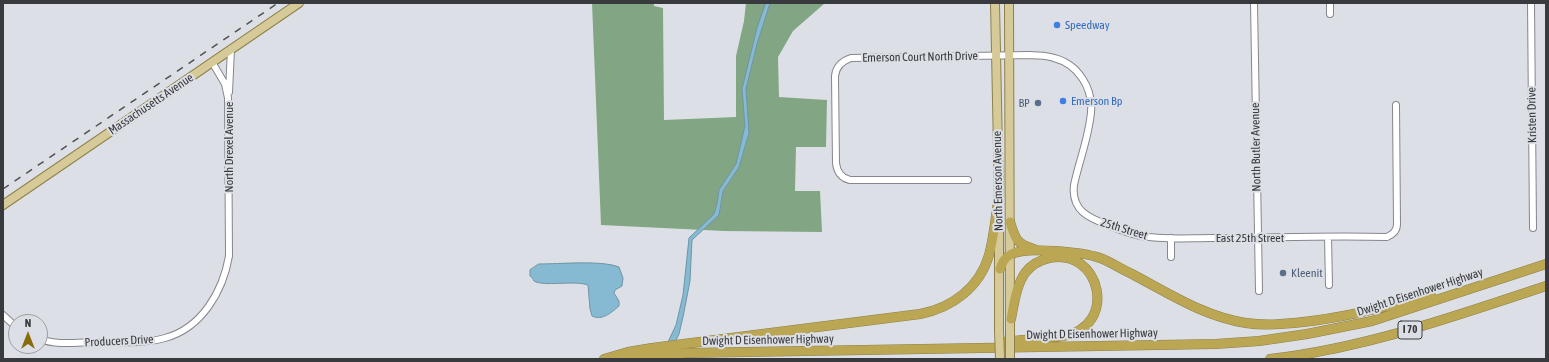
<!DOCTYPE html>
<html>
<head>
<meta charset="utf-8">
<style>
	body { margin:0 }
	#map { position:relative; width:1549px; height:362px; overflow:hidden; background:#dce0e6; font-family:"Asap Condensed",sans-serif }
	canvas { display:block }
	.frame { position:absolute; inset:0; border:4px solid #393a3d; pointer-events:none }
	.north { position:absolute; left:8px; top:314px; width:40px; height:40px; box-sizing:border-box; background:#dce0e6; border:1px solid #9b9ea2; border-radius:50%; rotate:0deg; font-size:11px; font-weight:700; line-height:16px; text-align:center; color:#393a3d }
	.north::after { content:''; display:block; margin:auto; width:14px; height:18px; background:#896c0a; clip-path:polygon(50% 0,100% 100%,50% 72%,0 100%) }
</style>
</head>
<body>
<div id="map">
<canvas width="1549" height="362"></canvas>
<div class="frame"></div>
<div class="north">N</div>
</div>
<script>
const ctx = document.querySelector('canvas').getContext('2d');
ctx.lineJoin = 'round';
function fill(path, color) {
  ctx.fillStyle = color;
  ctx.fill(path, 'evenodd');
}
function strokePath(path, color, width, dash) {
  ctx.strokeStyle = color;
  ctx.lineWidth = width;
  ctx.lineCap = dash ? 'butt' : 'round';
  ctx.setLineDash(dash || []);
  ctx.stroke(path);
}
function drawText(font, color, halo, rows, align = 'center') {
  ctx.font = font + ' "Asap Condensed",sans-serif';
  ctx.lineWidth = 4;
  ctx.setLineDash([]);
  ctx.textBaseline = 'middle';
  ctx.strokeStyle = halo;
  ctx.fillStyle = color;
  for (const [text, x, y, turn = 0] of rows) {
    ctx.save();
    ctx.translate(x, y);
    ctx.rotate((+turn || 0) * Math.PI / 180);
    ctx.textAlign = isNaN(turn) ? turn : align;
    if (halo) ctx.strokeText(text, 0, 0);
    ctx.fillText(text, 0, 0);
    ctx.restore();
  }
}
fill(new Path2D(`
	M 592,3 L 654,3 L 654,6 L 663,8 L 664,120 L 736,117 L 736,56 L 744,21 L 746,3 L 825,3 L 793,31 L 778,57 L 779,97 L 827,100 L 826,147 L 796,147 L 795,191 L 820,191 L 822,232 L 724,231 L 601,225 Z`), '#82a684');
const water = new Path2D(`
	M 766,3 L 770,3 L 757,44 L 746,89 L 749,133 L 739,167 L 723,191 L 719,215 L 692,240 L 690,281 L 683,317 L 679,334 L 667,359 L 660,359 L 676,325 L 683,295 L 689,238 L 714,214 L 717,204 L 719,190 L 736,164 L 745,126 L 742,89 L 757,28 Z
	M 539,264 C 560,264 601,260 619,267 L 623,278 L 622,286 L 615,290 L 614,293 L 619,301 L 619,306 C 611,313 602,321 592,316 L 590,309 L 588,285 C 573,280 544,287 534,281 C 533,279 532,277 530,276 L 530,270 Z`);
fill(water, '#86bad2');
strokePath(water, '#6f94a5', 1);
const minor = new Path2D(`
	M 1254,3 L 1259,291
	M 1330,3 L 1330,14
	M 1531,3 L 1533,228
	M 229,92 L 231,49
	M 968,180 L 850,180 C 841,178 837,172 836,163 L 835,76 C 836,66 842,61 851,58 L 1030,55 C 1038,56 1046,55 1054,58 C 1078,64 1093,88 1091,112 C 1089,137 1079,161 1074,185 C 1071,211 1089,218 1110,226 C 1120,230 1130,234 1141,236 C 1164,240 1188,238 1211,238 C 1270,238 1328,235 1387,237 C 1393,234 1397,231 1397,224 L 1396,105
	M 1328,237 L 1329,285
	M 1171,257 L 1171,238
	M 3,315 L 16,327
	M 40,339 C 58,346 79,342 98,342 C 120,342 143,344 165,338 C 202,328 223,291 229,256 L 228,98 L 225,84 L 212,62`);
const major = new Path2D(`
	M 995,3 L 999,199
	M 1009,3 L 1010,330
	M 3,205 L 299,3
	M 999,217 L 999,330`);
const highway = new Path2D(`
	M 1010,222 C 1015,238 1016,244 1034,249
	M 1000,269 C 1002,263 1004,258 1010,255 C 1025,246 1083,252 1100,258 C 1111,262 1121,269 1132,274 C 1168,293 1205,317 1246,323 C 1265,326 1284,324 1303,322 C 1347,317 1388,306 1431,296
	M 1003,342 L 1063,336 C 1119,327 1101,247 1049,258 C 1040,260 1031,265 1025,273 C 1016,286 1014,304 1011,319
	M 604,359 L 628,352 L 652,348 L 920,314 C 952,308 980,287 989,255 C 994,237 996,214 999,194
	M 628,359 L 687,353 L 1216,344 L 1259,341 L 1307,334 L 1372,321 L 1546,264
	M 1270,359 C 1366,348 1455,316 1546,286`);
strokePath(minor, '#84878d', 8);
strokePath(major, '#8e804b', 10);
strokePath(highway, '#8e804b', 10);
strokePath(minor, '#fff', 6);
strokePath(major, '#d6ca98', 8);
strokePath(highway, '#bba653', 9);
strokePath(new Path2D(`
	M 3,189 L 278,3`), '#4f5053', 1.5, [7, 7]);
const majorBridge = new Path2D(`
	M 999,330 L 1000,359
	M 1010,330 L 1010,359`);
strokePath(majorBridge, '#8e804b', 10, []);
strokePath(majorBridge, '#d6ca98', 8);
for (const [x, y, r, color] of [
	[1057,25,4,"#3f7fe0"],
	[1063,101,4,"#3f7fe0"],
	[1038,103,4,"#5c6f8a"],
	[1283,273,4,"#5c6f8a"]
]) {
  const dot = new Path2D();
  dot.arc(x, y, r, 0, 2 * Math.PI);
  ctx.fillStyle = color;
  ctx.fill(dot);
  strokePath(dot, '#dce0e6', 1.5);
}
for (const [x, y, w] of [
	[1410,330,24]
]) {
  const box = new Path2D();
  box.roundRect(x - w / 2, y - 9, w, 18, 3);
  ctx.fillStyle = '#dce0e6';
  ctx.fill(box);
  strokePath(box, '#393a3d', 1);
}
drawText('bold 11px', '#393a3d', null, [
	["I 70",1410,330]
]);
drawText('12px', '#366cbe', '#dce0e6', [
	["Speedway",1065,25],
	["Emerson Bp",1071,101]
], 'left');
drawText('12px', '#393a3d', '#dce0e6', [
	["Emerson Court North Drive",920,57,-1],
	["Massachusetts Avenue",151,104,-34],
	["Kristen Drive",1532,115,-91],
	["North Drexel Avenue",229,147,-90],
	["North Butler Avenue",1256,147,-91],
	["North Emerson Avenue",998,181,-91],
	["25th Street",1124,229,17],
	["East 25th Street",1250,238],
	["Dwight D Eisenhower Highway",1420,292,-18],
	["Dwight D Eisenhower Highway",1092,334,-1],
	["Dwight D Eisenhower Highway",768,340,-1],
	["Producers Drive",119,341,-3]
]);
drawText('12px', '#4e5e75', '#dce0e6', [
	["BP",1030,103],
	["Kleenit",1291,273,"left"]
], 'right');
</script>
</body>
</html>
